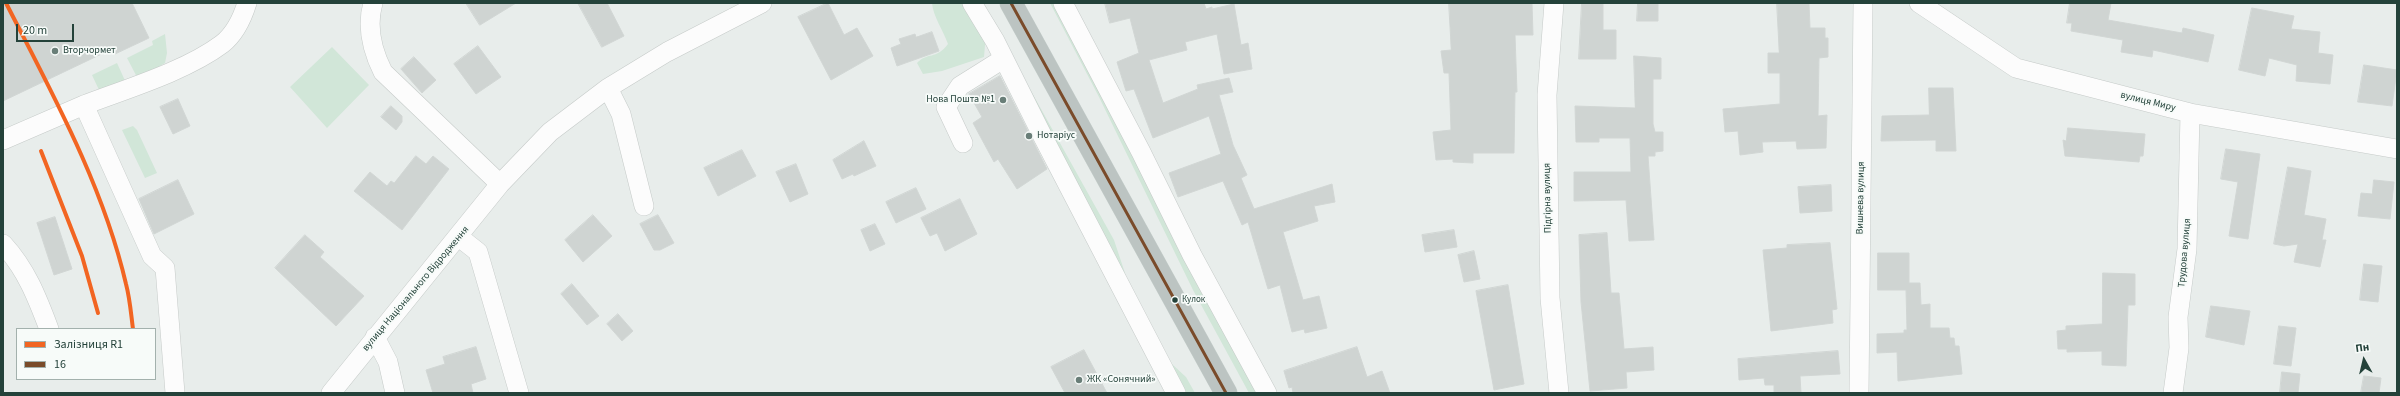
<!DOCTYPE html>
<html>
<head>
<meta charset="utf-8">
<style>
	body { margin:0 }
	#map { position:relative; width:2400px; height:396px; overflow:hidden; background:#e8edeb; font-family:"Source Sans 3",sans-serif }
	canvas { display:block }
	.frame { position:absolute; inset:0; border:4px solid #24423a; pointer-events:none }
	.legend { position:absolute; left:16px; top:328px; width:140px; height:52px; box-sizing:border-box; background:#f7fbf9; border:1px solid #a3b1ad; margin:0; padding:5px 7px; list-style:none; font-size:12px; color:#24423a }
	.legend li { display:flex; align-items:center; gap:8px; height:20px }
	.legend b { width:20px; border:1px solid #a3b1ad }
	.north { position:absolute; left:2344px; top:340px; width:40px; height:40px; -webkit-text-stroke:3px #f7fbf9; paint-order:stroke; rotate:352deg; font-size:11px; font-weight:700; line-height:16px; text-align:center; color:#24423a }
	.north::after { content:''; display:block; margin:auto; width:14px; height:18px; background:#24423a; clip-path:polygon(50% 0,100% 100%,50% 72%,0 100%) }
	.scale { position:absolute; left:16px; top:24px; width:58px; height:18px; box-sizing:border-box; border:2px solid #24423a; border-top:0; padding-left:5px; font-size:12px; line-height:14px; white-space:nowrap; color:#24423a; -webkit-text-stroke:3px #f7fbf9; paint-order:stroke }
</style>
</head>
<body>
<div id="map">
<canvas width="2400" height="396"></canvas>
<div class="frame"></div>
<ul class="legend">
<li><b style="height:5px;background:#f26522"></b>Залізниця R1</li>
<li><b style="height:5px;background:#7a4b2a"></b>16</li>
</ul>
<div class="north">Пн</div>
<div class="scale">20 m</div>
</div>
<script>
const ctx = document.querySelector('canvas').getContext('2d');
ctx.lineJoin = 'round';
function fill(path, color) {
  ctx.fillStyle = color;
  ctx.fill(path, 'evenodd');
}
function strokePath(path, color, width, dash) {
  ctx.strokeStyle = color;
  ctx.lineWidth = width;
  ctx.lineCap = dash ? 'butt' : 'round';
  ctx.setLineDash(dash || []);
  ctx.stroke(path);
}
function drawText(font, color, halo, rows, align = 'center') {
  ctx.font = font + ' "Source Sans 3",sans-serif';
  ctx.lineWidth = 3.5;
  ctx.setLineDash([]);
  ctx.textBaseline = 'middle';
  ctx.strokeStyle = halo;
  ctx.fillStyle = color;
  for (const [text, x, y, turn = 0] of rows) {
    ctx.save();
    ctx.translate(x, y);
    ctx.rotate((+turn || 0) * Math.PI / 180);
    ctx.textAlign = isNaN(turn) ? turn : align;
    if (halo) ctx.strokeText(text, 0, 0);
    ctx.fillText(text, 0, 0);
    ctx.restore();
  }
}
fill(new Path2D(`
	M 932,3 L 970,3 L 986,33 L 984,57 L 942,71 L 923,74 L 917,63 C 927,52 936,60 948,44 C 943,30 933,16 932,3 Z
	M 982,3 L 1114,240 L 1126,276 Z
	M 1050,3 L 1057,3 L 1263,393 L 1249,393 L 1193,290 L 1099,97 Z
	M 165,34 L 167,53 L 165,63 L 138,79 L 127,58 L 153,45 L 152,41 Z
	M 332,47 L 369,85 L 327,128 L 290,87 Z
	M 117,63 L 127,85 L 99,90 L 92,75 Z
	M 133,126 L 137,130 L 157,173 L 145,178 L 122,130 Z
	M 1160,353 L 1186,377 L 1195,393 L 1182,393 Z`), '#d1e6d8');
const building = new Path2D(`
	M 3,3 L 132,3 L 149,38 L 115,54 L 112,49 L 3,101 Z
	M 466,3 L 516,3 L 480,25 Z
	M 578,3 L 607,3 L 624,36 L 602,47 Z
	M 828,3 L 844,35 L 857,28 L 873,56 L 831,80 L 798,17 Z
	M 1105,3 L 1204,3 L 1206,9 L 1212,7 L 1212,9 L 1234,4 L 1241,45 L 1248,43 L 1252,69 L 1224,74 L 1217,34 L 1185,42 L 1187,50 L 1149,60 L 1163,103 L 1198,89 L 1197,85 L 1229,78 L 1233,92 L 1219,95 L 1233,145 L 1247,175 L 1241,178 L 1254,209 L 1332,184 L 1335,202 L 1314,206 L 1318,221 L 1283,232 L 1303,300 L 1319,296 L 1327,328 L 1305,333 L 1304,329 L 1292,332 L 1280,285 L 1268,289 L 1248,222 L 1242,225 L 1223,181 L 1178,197 L 1169,173 L 1221,154 L 1209,116 L 1153,138 L 1134,89 L 1126,91 L 1117,62 L 1139,53 L 1130,18 L 1110,23 Z
	M 1449,3 L 1532,3 L 1533,35 L 1515,35 L 1517,92 L 1515,92 L 1514,153 L 1473,153 L 1473,163 L 1453,162 L 1453,159 L 1436,160 L 1433,132 L 1451,130 L 1449,73 L 1444,73 L 1441,51 L 1451,50 Z
	M 1582,3 L 1603,3 L 1603,30 L 1616,30 L 1616,59 L 1579,59 Z
	M 1638,3 L 1658,3 L 1658,21 L 1637,21 Z
	M 1777,3 L 1809,3 L 1810,28 L 1825,28 L 1825,38 L 1828,38 L 1828,57 L 1819,58 L 1818,116 L 1827,115 L 1826,148 L 1797,149 L 1796,141 L 1762,142 L 1763,152 L 1740,155 L 1738,131 L 1725,132 L 1723,109 L 1780,104 L 1780,73 L 1768,73 L 1768,53 L 1779,53 Z
	M 2070,3 L 2111,3 L 2108,20 L 2182,33 L 2183,28 L 2214,35 L 2208,62 L 2153,50 L 2152,57 L 2121,52 L 2123,40 L 2071,31 L 2072,23 L 2067,23 Z
	M 2252,8 L 2294,16 L 2291,29 L 2320,32 L 2318,53 L 2333,55 L 2330,84 L 2296,81 L 2297,65 L 2269,58 L 2265,76 L 2239,70 Z
	M 932,32 L 939,51 L 897,66 L 891,48 L 901,44 L 899,39 L 915,34 L 916,37 Z
	M 478,46 L 501,77 L 476,94 L 454,64 Z
	M 1634,56 L 1661,58 L 1661,79 L 1653,79 L 1653,124 L 1655,132 L 1663,132 L 1663,151 L 1655,152 L 1655,156 L 1648,156 L 1654,240 L 1629,241 L 1626,200 L 1574,201 L 1574,172 L 1631,172 L 1630,138 L 1599,138 L 1599,142 L 1576,142 L 1575,106 L 1635,108 Z
	M 414,57 L 436,80 L 422,93 L 401,69 Z
	M 2364,65 L 2397,70 L 2392,106 L 2358,102 Z
	M 1000,76 L 1047,169 L 1017,189 L 998,159 L 994,162 L 973,123 L 982,117 L 969,94 Z
	M 1929,88 L 1953,88 L 1956,151 L 1936,151 L 1936,140 L 1881,141 L 1882,116 L 1929,115 Z
	M 178,99 L 190,126 L 173,134 L 160,107 Z
	M 391,106 L 402,116 L 402,122 L 396,130 L 381,117 Z
	M 2068,128 L 2145,134 L 2143,156 L 2140,156 L 2139,162 L 2065,156 L 2063,140 L 2066,141 Z
	M 864,141 L 876,166 L 854,176 L 853,174 L 842,179 L 833,160 Z
	M 2226,149 L 2260,154 L 2248,239 L 2229,236 L 2238,182 L 2221,179 Z
	M 742,150 L 756,176 L 718,196 L 704,168 Z
	M 416,156 L 426,164 L 433,156 L 449,169 L 402,230 L 354,191 L 370,172 L 387,186 L 391,181 L 394,183 Z
	M 796,164 L 808,194 L 790,202 L 776,172 Z
	M 2288,167 L 2311,171 L 2304,215 L 2326,219 L 2322,240 L 2326,240 L 2320,267 L 2294,262 L 2298,244 L 2284,246 L 2274,244 Z
	M 178,180 L 194,214 L 154,234 L 139,199 Z
	M 2374,180 L 2394,182 L 2390,219 L 2358,216 L 2361,193 L 2372,194 Z
	M 1831,185 L 1832,211 L 1800,213 L 1798,187 Z
	M 916,188 L 926,209 L 896,223 L 886,202 Z
	M 960,199 L 977,234 L 945,251 L 937,233 L 930,236 L 921,218 Z
	M 593,215 L 612,236 L 583,262 L 565,240 Z
	M 658,215 L 674,243 L 660,250 L 654,250 L 640,224 Z
	M 55,217 L 72,269 L 54,275 L 37,223 Z
	M 875,224 L 885,244 L 870,251 L 861,230 Z
	M 1454,230 L 1457,247 L 1425,252 L 1422,235 Z
	M 1607,233 L 1611,293 L 1619,293 L 1624,349 L 1653,347 L 1654,370 L 1626,372 L 1627,388 L 1590,391 L 1581,302 L 1579,235 Z
	M 305,235 L 324,252 L 320,257 L 364,296 L 336,326 L 275,268 Z
	M 1830,243 L 1837,309 L 1832,310 L 1833,323 L 1771,331 L 1763,250 L 1787,248 L 1787,245 Z
	M 1474,251 L 1480,279 L 1464,282 L 1458,255 Z
	M 1878,253 L 1909,253 L 1909,283 L 1920,283 L 1921,305 L 1930,304 L 1930,328 L 1949,328 L 1950,338 L 1954,338 L 1955,346 L 1959,346 L 1962,374 L 1898,381 L 1897,352 L 1877,353 L 1877,334 L 1904,333 L 1904,330 L 1907,330 L 1906,290 L 1878,290 Z
	M 2364,264 L 2382,266 L 2378,302 L 2360,300 Z
	M 2103,273 L 2135,274 L 2135,305 L 2128,305 L 2126,366 L 2102,365 L 2102,351 L 2067,352 L 2067,349 L 2058,349 L 2057,331 L 2066,330 L 2066,326 L 2102,324 Z
	M 572,284 L 599,316 L 587,325 L 561,294 Z
	M 1508,285 L 1524,384 L 1494,390 L 1476,291 Z
	M 2211,306 L 2250,311 L 2244,345 L 2206,337 Z
	M 618,314 L 633,331 L 622,341 L 607,324 Z
	M 2279,326 L 2296,328 L 2291,366 L 2274,364 Z
	M 476,347 L 486,379 L 471,384 L 473,393 L 433,393 L 426,370 L 445,364 L 443,357 Z
	M 1357,347 L 1367,377 L 1382,371 L 1390,393 L 1293,393 L 1292,387 L 1289,388 L 1284,371 Z
	M 1084,350 L 1107,393 L 1065,393 L 1051,367 Z
	M 1838,351 L 1840,374 L 1800,376 L 1801,393 L 1774,393 L 1774,385 L 1765,385 L 1764,378 L 1739,380 L 1738,359 Z
	M 2282,372 L 2300,374 L 2298,393 L 2280,393 Z
	M 2364,376 L 2381,378 L 2379,393 L 2361,393 Z`);
fill(building, '#cfd4d2');
strokePath(building, '#d1d6d4', 1);
const minor = new Path2D(`
	M 373,3 C 366,27 372,50 383,72 L 500,184
	M 972,3 L 995,41 L 1042,135 L 1176,393
	M 1063,3 L 1141,152 L 1192,255 L 1267,393
	M 1554,3 L 1547,95 L 1550,298 L 1559,393
	M 1919,3 L 2016,68 L 2190,113 L 2397,149
	M 608,88 L 621,114 L 644,206
	M 3,140 L 84,105
	M 963,143 L 946,107 L 960,86 L 1003,59
	M 459,237 L 478,252 L 519,393
	M 3,244 C 26,269 37,297 49,329
	M 375,337 L 388,362 L 395,393
	M 175,393 L 165,268 L 152,256 L 84,105 C 126,89 186,71 222,44 C 235,34 242,19 247,3
	M 331,393 L 500,184 L 550,132 L 608,88 L 667,52 L 762,3
	M 1859,393 L 1863,3
	M 2173,393 L 2179,348 L 2178,317 L 2187,249 L 2190,113`);
const highway = new Path2D(`
	M 1011,3 L 1226,393`);
strokePath(minor, '#c5cac8', 20);
strokePath(highway, '#c3ccc9', 23);
strokePath(minor, '#fcfcfc', 19);
strokePath(highway, '#bcc4c2', 22);
strokePath(new Path2D(`
	M 1011,3 L 1226,393`), '#7a4b2a', 3);
strokePath(new Path2D(`
	M 6,3 C 52,93 103,185 126,284 C 130,299 131,314 133,329
	M 41,151 L 82,256 L 98,313`), '#f26522', 4);
for (const [x, y, r, color] of [
	[55,51,4,"#697e78"],
	[1003,100,4,"#697e78"],
	[1029,136,4,"#697e78"],
	[1175,300,3.5,"#24423a"],
	[1079,380,4,"#697e78"]
]) {
  const dot = new Path2D();
  dot.arc(x, y, r, 0, 2 * Math.PI);
  ctx.fillStyle = color;
  ctx.fill(dot);
  strokePath(dot, '#f7fbf9', 1.5);
}
drawText('9px', '#24423a', '#f7fbf9', [
	["Кулок",1182,300]
], 'left');
drawText('10px', '#24423a', '#f7fbf9', [
	["Вторчормет",63,51],
	["Нова Пошта №1",995,100,"right"],
	["Нотаріус",1037,136],
	["ЖК «Сонячний»",1087,380]
], 'left');
drawText('10px', '#24423a', '#f7fbf9', [
	["вулиця Миру",2148,102,14],
	["Підгірна вулиця",1548,198,-91],
	["Вишнева вулиця",1861,198,-89],
	["Трудова вулиця",2185,253,-85],
	["вулиця Національного Відродження",416,289,-50]
]);
</script>
</body>
</html>
